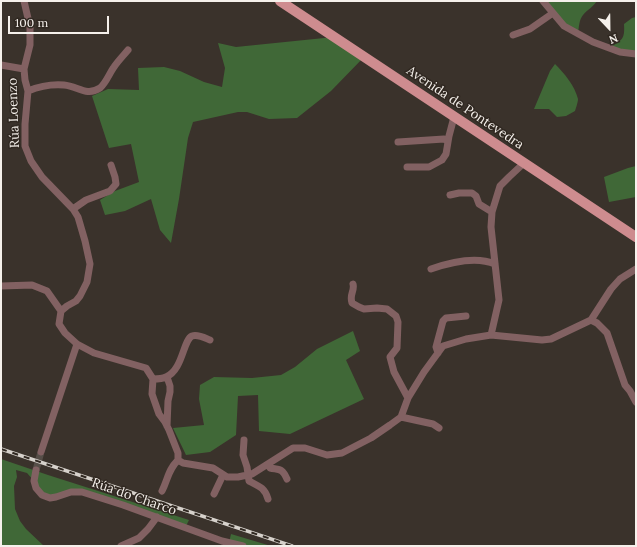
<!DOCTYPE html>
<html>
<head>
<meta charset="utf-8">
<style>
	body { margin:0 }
	#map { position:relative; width:637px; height:547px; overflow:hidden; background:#3a322b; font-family:Lora,serif }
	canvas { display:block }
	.frame { position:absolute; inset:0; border:2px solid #f5f0eb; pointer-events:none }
	.north { position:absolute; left:589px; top:8px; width:40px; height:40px; -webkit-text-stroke:3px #302821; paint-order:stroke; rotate:158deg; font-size:11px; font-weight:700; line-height:16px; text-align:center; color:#f5f0eb }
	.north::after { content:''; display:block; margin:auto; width:14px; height:18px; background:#f5f0eb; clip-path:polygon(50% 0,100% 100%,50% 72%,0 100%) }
	.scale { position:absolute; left:8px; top:16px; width:101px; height:18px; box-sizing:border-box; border:2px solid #f5f0eb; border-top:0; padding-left:5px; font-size:12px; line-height:14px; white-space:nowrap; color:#f5f0eb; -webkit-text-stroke:3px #302821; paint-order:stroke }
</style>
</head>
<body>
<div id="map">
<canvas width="637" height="547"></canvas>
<div class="frame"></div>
<div class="north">N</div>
<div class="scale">100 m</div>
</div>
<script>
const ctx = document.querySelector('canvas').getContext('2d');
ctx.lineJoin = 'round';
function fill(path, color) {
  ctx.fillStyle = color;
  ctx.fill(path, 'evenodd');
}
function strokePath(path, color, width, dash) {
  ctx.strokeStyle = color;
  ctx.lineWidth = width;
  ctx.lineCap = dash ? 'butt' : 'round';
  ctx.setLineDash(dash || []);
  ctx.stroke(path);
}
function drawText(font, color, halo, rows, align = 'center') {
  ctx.font = font + ' Lora,serif';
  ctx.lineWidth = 3;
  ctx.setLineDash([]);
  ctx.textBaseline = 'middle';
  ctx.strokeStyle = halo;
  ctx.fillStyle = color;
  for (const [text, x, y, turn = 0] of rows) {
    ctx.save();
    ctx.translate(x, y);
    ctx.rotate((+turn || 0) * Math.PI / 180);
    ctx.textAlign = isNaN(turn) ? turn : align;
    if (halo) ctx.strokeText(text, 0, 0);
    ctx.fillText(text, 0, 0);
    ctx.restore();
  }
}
fill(new Path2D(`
	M 543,1 L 597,1 C 593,7 587,10 583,15 C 579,20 579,27 578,34 L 564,26 Z
	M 636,17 L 636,54 L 609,48 C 622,40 625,40 624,24 L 632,18 Z
	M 334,37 L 364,57 L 331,91 L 297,118 L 269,119 L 247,112 L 238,112 L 193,122 L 188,138 L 179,199 L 171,243 L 160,230 L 151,199 L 125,211 L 105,215 L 100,200 L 115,191 L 139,182 L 131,144 L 109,148 L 92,96 L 108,89 L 139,90 L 138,68 L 164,67 L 180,71 L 204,82 L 222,87 L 225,68 L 218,43 L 236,47 Z
	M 555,64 C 564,73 575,86 578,99 C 578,102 576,108 575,111 L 566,116 L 557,117 L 549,109 L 534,109 L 550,71 Z
	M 636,166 L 636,197 L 609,202 L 604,177 L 628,168 Z
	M 353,331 L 360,351 L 346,360 L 364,399 L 290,434 L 259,431 L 258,395 L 238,396 L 236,435 L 210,452 L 186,455 L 173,428 L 204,425 L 199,399 L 200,385 L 214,377 L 252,378 L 281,375 L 295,367 L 317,349 Z
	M 1,459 L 48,475 L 189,520 L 185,528 L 82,492 L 45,496 L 34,481 L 27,473 L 16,470 L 17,477 L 14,486 L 15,509 L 20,521 L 26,529 L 44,546 L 1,546 Z
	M 231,534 L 271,546 L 243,546 L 229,543 Z`), '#406837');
strokePath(new Path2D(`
	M 36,470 L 41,452`), '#564e48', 7, [7, 3.5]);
strokePath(new Path2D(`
	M 24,1 L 30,27 L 30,45 L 24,69 L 25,80 L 28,91 L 25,124 L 25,146 L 31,161 L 42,177 L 73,209 L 78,217 L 85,241 L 90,264 L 87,282 L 80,296 L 76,301 L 67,306 L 61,311
	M 543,1 L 564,26 L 593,42 L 620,52 L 636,54
	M 513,35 L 530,29 L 553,13
	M 1,65 L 24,69
	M 28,91 C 40,86 52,84 64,85 C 78,86 86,97 100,88 C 106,83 109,74 114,67 C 118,61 123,56 128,50
	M 398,142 L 444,139 L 448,141
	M 407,167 L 429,167 L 442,160 L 446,154 L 449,136 L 454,117
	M 450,195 L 459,193 L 472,193 L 476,196 L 479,204 L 492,212
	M 73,209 L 86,200 L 110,191 L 116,184 L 115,177 L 111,165
	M 431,269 C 451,262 476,256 495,264
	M 353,284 C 355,291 349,294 352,303 L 359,307 L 364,309 L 377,308 L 387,309 L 396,316 L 398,322 L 397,348 L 390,357 L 394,372 L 408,398
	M 1,286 L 32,285 L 47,291 L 61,311
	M 61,311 L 59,324 L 65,333 L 77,344 L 94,353 L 146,368 L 153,379 L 152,394 L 159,414 L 165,422 L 169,430 L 178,453 L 178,460 L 183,463 L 213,468 L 227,477 L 238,477 L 252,474 L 293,448 L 305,448 L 327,455 L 342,453 L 371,438 L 390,425 L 401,417 L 408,398 L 424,372 L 443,346 L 466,339 L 491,335 L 542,340 L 551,339 L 591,320 L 611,289 L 620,279 L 636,269
	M 591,320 L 597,323 L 607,333 L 625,385 L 630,391 L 636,402
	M 491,335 L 499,300 L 491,227 L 492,212 L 500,186 L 509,177 L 524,163
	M 438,353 L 436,347 L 443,321 L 446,318 L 466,316
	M 167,377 L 170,386 L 170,392 L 168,401 L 167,426
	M 153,379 C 157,379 162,379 166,377 C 183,370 183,340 192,336 C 198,334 205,338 210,340
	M 401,417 L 433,424 L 439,428
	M 244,440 L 243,455 L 247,467 L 249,481 C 259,486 265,488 268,499
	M 41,452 L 77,344
	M 268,464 L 270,468 C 280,470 282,468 287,479
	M 36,470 L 34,481 L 36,488 L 42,495 L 50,498 L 56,497 L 71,492 L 82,492 L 123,505 L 222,541 L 243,546
	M 162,491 C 168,479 168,470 178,460
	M 214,494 L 223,475
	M 121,546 L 139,538 L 148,529 L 157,517`), '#826162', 7);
strokePath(new Path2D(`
	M 280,1 L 636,237`), '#ce8c8f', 10);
const rail = new Path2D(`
	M 1,449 L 292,546`);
strokePath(rail, '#d6d1cb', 3.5);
strokePath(rail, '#302821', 2, [6]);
drawText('13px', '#f5f0eb', '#302821', [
	["Avenida de Pontevedra",465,108,34],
	["Rúa Loenzo",14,113,-92],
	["Rúa do Charco",134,497,19]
]);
</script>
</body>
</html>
